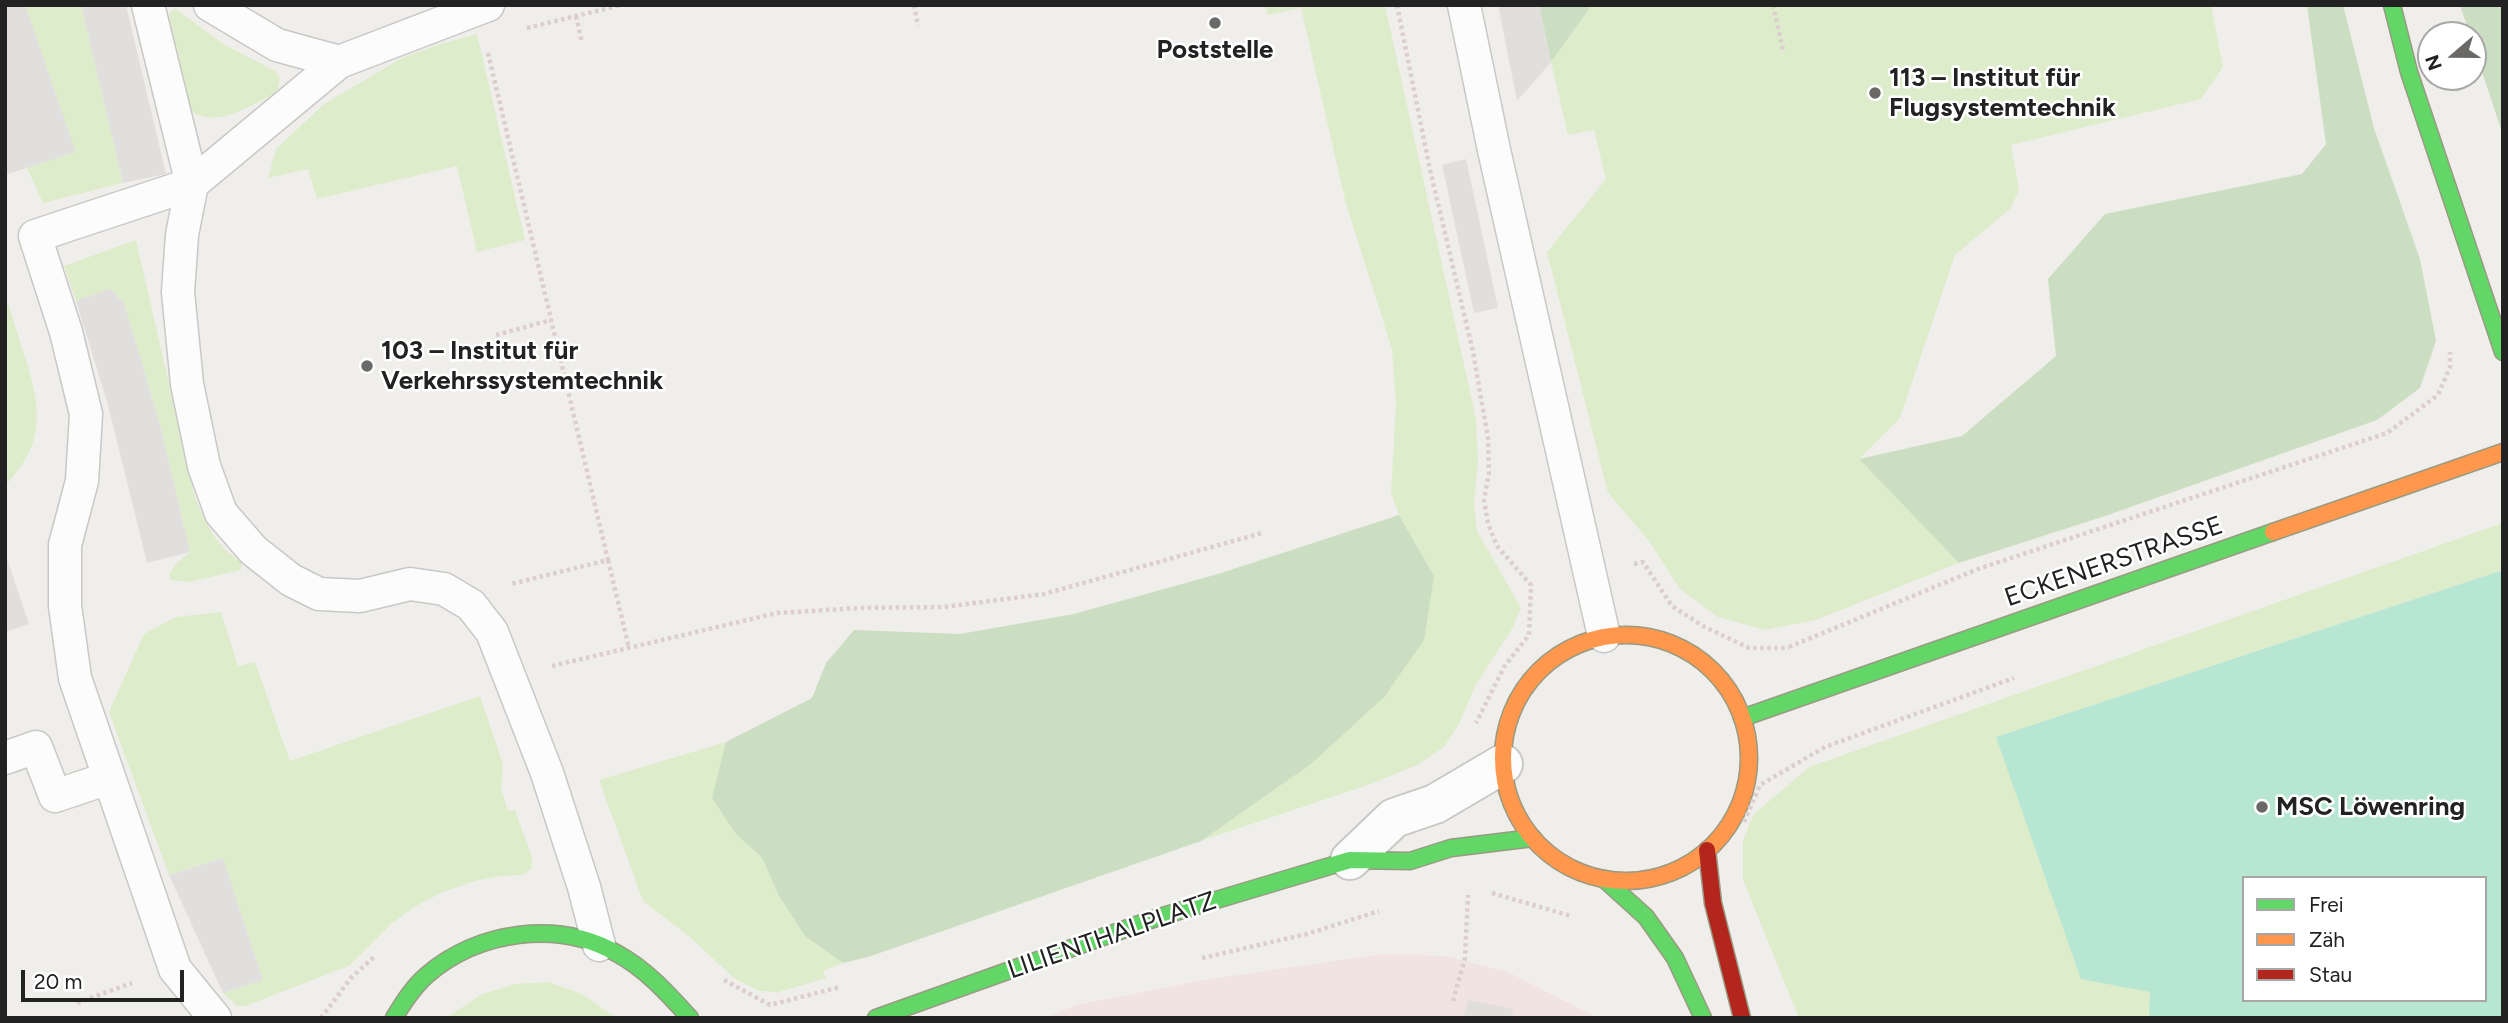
<!DOCTYPE html>
<html>
<head>
<meta charset="utf-8">
<style>
	body { margin:0 }
	#map { position:relative; width:2508px; height:1023px; overflow:hidden; background:#f0eeeb; font-family:Figtree,sans-serif }
	canvas { display:block }
	.frame { position:absolute; inset:0; border:7px solid #222; pointer-events:none }
	.legend { position:absolute; left:2242px; top:876px; width:245px; height:126px; box-sizing:border-box; background:#fff; border:2px solid #a7a7a7; margin:0; padding:9px 12px; list-style:none; font-size:21px; color:#222 }
	.legend li { display:flex; align-items:center; gap:14px; height:35px }
	.legend b { width:35px; border:2px solid #a7a7a7 }
	.north { position:absolute; left:2417px; top:21px; width:70px; height:70px; box-sizing:border-box; background:#fff; border:2px solid #a7a7a7; border-radius:50%; rotate:250deg; font-size:19px; font-weight:700; line-height:28px; text-align:center; color:#222 }
	.north::after { content:''; display:block; margin:auto; width:24px; height:32px; background:#6a6968; clip-path:polygon(50% 0,100% 100%,50% 72%,0 100%) }
	.scale { position:absolute; left:21px; top:970px; width:163px; height:32px; box-sizing:border-box; border:4px solid #222; border-top:0; padding-left:9px; font-size:21px; line-height:24px; white-space:nowrap; color:#222; -webkit-text-stroke:5px #fff; paint-order:stroke }
</style>
</head>
<body>
<div id="map">
<canvas width="2508" height="1023"></canvas>
<div class="frame"></div>
<ul class="legend">
<li><b style="height:9px;background:#63d668"></b>Frei</li>
<li><b style="height:9px;background:#ff974d"></b>Zäh</li>
<li><b style="height:9px;background:#b3261e"></b>Stau</li>
</ul>
<div class="north">N</div>
<div class="scale">20 m</div>
</div>
<script>
const ctx = document.querySelector('canvas').getContext('2d');
ctx.lineJoin = 'round';
function fill(path, color) {
  ctx.fillStyle = color;
  ctx.fill(path, 'evenodd');
}
function strokePath(path, color, width, dash) {
  ctx.strokeStyle = color;
  ctx.lineWidth = width;
  ctx.lineCap = dash ? 'butt' : 'round';
  ctx.setLineDash(dash || []);
  ctx.stroke(path);
}
function drawText(font, color, halo, rows, align = 'center') {
  ctx.font = font + ' Figtree,sans-serif';
  ctx.lineWidth = 5;
  ctx.setLineDash([]);
  ctx.textBaseline = 'middle';
  ctx.strokeStyle = halo;
  ctx.fillStyle = color;
  for (const [text, x, y, turn = 0] of rows) {
    ctx.save();
    ctx.translate(x, y);
    ctx.rotate((+turn || 0) * Math.PI / 180);
    ctx.textAlign = isNaN(turn) ? turn : align;
    if (halo) ctx.strokeText(text, 0, 0);
    ctx.fillText(text, 0, 0);
    ctx.restore();
  }
}
fill(new Path2D(`
	M 1382,954 L 1445,956 L 1508,972 L 1598,1018 L 1044,1018 L 1076,1005 L 1204,980 Z`), '#f1e3e1');
fill(new Path2D(`
	M 25,5 L 81,5 L 123,183 L 43,203 L 27,168 L 75,152 Z
	M 1265,5 L 1385,5 L 1476,419 L 1478,463 L 1474,503 L 1477,531 L 1521,608 L 1512,629 L 1475,686 L 1459,724 L 1444,747 L 1417,765 L 1371,784 L 1201,841 L 1311,764 L 1434,576 L 1399,515 L 1391,493 L 1396,404 L 1392,349 L 1346,204 L 1301,8 L 1268,15 Z
	M 1592,5 L 2211,5 L 2223,67 L 2201,99 L 2011,145 L 2019,189 L 2011,208 L 1955,255 L 1900,418 L 1859,459 L 1959,563 L 1816,620 L 1765,630 L 1718,617 L 1679,588 L 1649,541 L 1608,493 L 1547,252 L 1606,179 L 1594,130 L 1568,135 L 1551,62 Z
	M 176,9 L 225,45 L 275,71 L 280,78 L 278,88 L 273,95 C 248,106 217,129 191,111 L 169,18 L 170,12 Z
	M 477,34 L 525,240 L 477,252 L 457,166 L 317,199 L 308,169 L 268,178 L 276,149 L 324,104 L 402,58 L 440,44 Z
	M 136,240 L 195,497 C 208,527 214,544 242,563 L 241,570 L 189,582 L 171,580 L 169,575 L 175,565 L 190,552 L 160,424 L 124,303 L 110,289 L 76,301 L 64,266 Z
	M 5,295 C 12,313 17,333 23,351 C 41,407 48,440 5,486 Z
	M 2503,523 L 2503,570 L 1996,737 L 2151,992 L 2149,1018 L 1799,1018 L 1743,880 L 1743,841 L 1753,815 L 1809,767 Z
	M 221,612 L 238,666 L 255,662 L 290,761 L 480,696 L 503,764 L 501,788 L 508,811 L 515,810 L 532,857 L 532,868 L 523,875 L 500,876 L 475,881 L 443,892 L 416,906 L 391,924 L 349,966 L 245,1006 L 237,1006 L 223,993 L 263,980 L 222,858 L 169,875 L 109,712 L 144,634 L 176,617 Z
	M 726,742 L 712,798 L 735,833 L 762,858 L 779,896 L 805,936 L 843,963 L 823,971 L 826,978 L 779,992 L 759,991 L 734,978 L 692,939 L 643,901 L 599,780 Z
	M 548,982 L 580,993 L 617,1018 L 447,1018 L 480,995 L 515,984 Z`), '#ddeccb');
fill(new Path2D(`
	M 1539,5 L 1592,5 L 1551,62 Z
	M 2307,5 L 2343,5 L 2374,128 L 2420,259 L 2436,341 L 2420,388 L 2377,420 L 2105,516 L 1959,563 L 1859,459 L 1962,436 L 2056,356 L 2048,279 L 2105,214 L 2302,174 L 2326,144 Z
	M 2460,5 L 2503,5 L 2503,135 L 2473,45 L 2473,35 L 2470,35 Z
	M 1399,515 L 1434,576 L 1424,640 L 1384,697 L 1311,764 L 1201,841 L 868,957 L 843,963 L 805,936 L 779,896 L 762,858 L 735,833 L 712,798 L 726,742 L 812,698 L 826,663 L 854,630 L 960,634 L 1074,614 L 1218,574 Z`), '#cbdec1');
fill(new Path2D(`
	M 2503,570 L 2503,1018 L 2149,1018 L 2150,992 L 2081,979 L 1996,737 ZM 2244,878 L 2485,878 L 2485,1000 L 2244,1000 Z`), '#b7e6d2');
fill(new Path2D(`
	M 5,5 L 25,5 L 76,152 L 5,175 Z
	M 81,5 L 126,5 L 166,174 L 123,183 Z
	M 1498,5 L 1539,5 L 1551,62 L 1517,101 Z
	M 1466,159 L 1498,308 L 1474,313 L 1442,165 Z
	M 110,289 L 124,303 L 160,424 L 190,552 L 147,563 L 108,405 L 76,301 Z
	M 5,553 L 29,624 L 5,632 Z
	M 223,858 L 263,980 L 223,993 L 169,875 Z
	M 1468,1000 L 1514,1009 L 1511,1018 L 1463,1018 Z`), '#e0dfde');
const lane = new Path2D(`
	M 148,5 L 192,184 L 339,62
	M 210,5 L 277,45 L 339,62 L 488,5
	M 1464,5 L 1494,150 L 1604,636
	M 5,758 L 36,747 L 55,796 L 109,778
	M 215,1018 L 175,969 L 75,678 L 65,606 L 65,545 L 82,481 L 86,414 L 66,332 L 35,236 L 192,184 L 182,235 L 178,292 L 187,384 L 204,466 L 221,513 L 253,550 L 291,580 L 319,594 L 360,596 L 410,584 L 444,589 L 471,605 L 492,632 L 547,773 L 584,887 L 599,945`);
const street = new Path2D(`
	M 1350,860 L 1394,818 L 1435,804 L 1503,764`);
const fast = new Path2D(`
	M 2392,5 L 2409,72 L 2503,352
	M 1742,718 L 2273,532
	M 1604,879 L 1646,917 L 1675,958 L 1703,1018
	M 394,1018 C 403,1003 413,987 427,975 C 478,931 558,919 618,954 C 647,970 668,994 690,1018
	M 876,1018 L 1156,918 L 1350,860 L 1410,861 L 1451,848 L 1533,838`);
const slow = new Path2D(`
	M 2273,532 L 2503,452
	M1503 758a123 123 0 1 1 246 0a123 123 0 1 1-246 0Z`);
const jam = new Path2D(`
	M 1707,850 L 1713,903 L 1742,1018`);
strokePath(lane, '#c9c8c7', 35);
strokePath(street, '#c9c8c7', 42);
strokePath(fast, '#999a82', 19);
strokePath(slow, '#999a82', 19);
strokePath(jam, '#999a82', 19);
strokePath(new Path2D(`
	M 914,5 L 918,26
	M 1397,5 L 1429,165 L 1473,352 L 1488,438 L 1489,473 L 1484,500 L 1488,524 L 1497,546 L 1531,585 L 1529,635 L 1504,667 L 1476,723
	M 1773,5 L 1783,50
	M 576,16 L 582,43
	M 527,28 L 621,5
	M 488,53 L 608,560 L 511,584
	M 496,335 L 551,320
	M 608,560 L 629,648
	M 1634,564 L 1643,562 L 1672,606 L 1703,626 L 1749,648 L 1789,648
	M 1789,647 L 1978,569 L 2387,433 L 2438,395 L 2450,367 L 2450,352
	M 552,666 L 777,613 L 860,608 L 944,607 L 1044,594 L 1262,533
	M 1744,822 L 1760,785 L 1825,747 L 2014,678
	M 1492,893 L 1571,916
	M 1202,958 L 1307,934 L 1379,911
	M 724,980 L 770,1005 L 840,987
	M 1453,1001 L 1465,958 L 1468,895
	M 77,1003 L 132,983
	M 321,1018 L 351,978 L 375,956`), '#dccecd', 4.5, [3.5, 3.5]);
strokePath(lane, '#fdfcfc', 32);
strokePath(street, '#fdfcfc', 38);
strokePath(fast, '#63d668', 16);
strokePath(slow, '#ff974d', 16);
strokePath(jam, '#b3261e', 16);
for (const [x, y, r, color] of [
	[1215,23,7,"#6a6968"],
	[1875,93,7,"#6a6968"],
	[367,366,7,"#6a6968"],
	[2262,807,7,"#6a6968"]
]) {
  const dot = new Path2D();
  dot.arc(x, y, r, 0, 2 * Math.PI);
  ctx.fillStyle = color;
  ctx.fill(dot);
  strokePath(dot, '#fff', 2.5);
}
drawText('bold 26px', '#222', '#fff', [
	["Poststelle",1215,50,"center"],
	["113 – Institut für",1889,78],
	["Flugsystemtechnik",1889,108],
	["103 – Institut für",381,351],
	["Verkehrssystemtechnik",381,381],
	["MSC Löwenring",2276,807]
], 'left');
drawText('26px', '#222', '#fff', [
	["ECKENERSTRASSE",2114,562,-19],
	["LILIENTHALPLATZ",1112,936,-19]
]);
</script>
</body>
</html>
